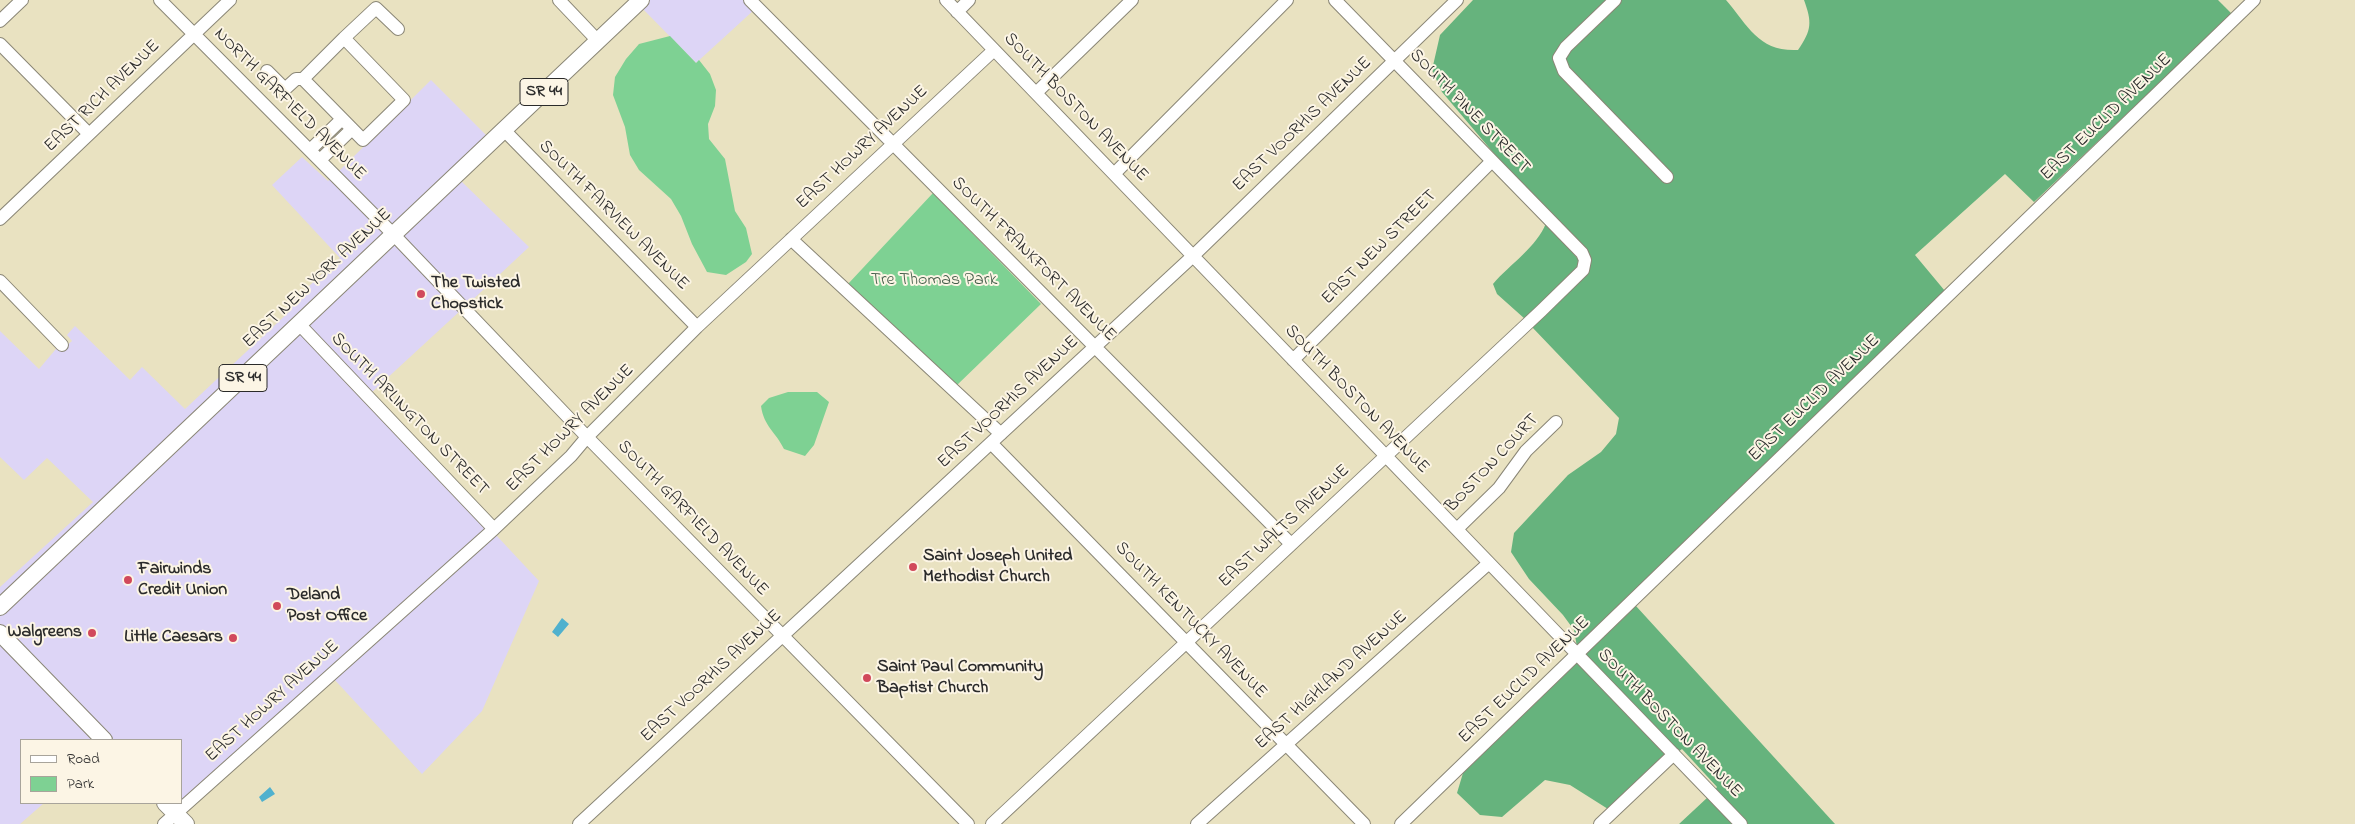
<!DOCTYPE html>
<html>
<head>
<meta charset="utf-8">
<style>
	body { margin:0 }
	#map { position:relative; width:2355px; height:824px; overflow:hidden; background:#e9e2c1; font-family:"Indie Flower",sans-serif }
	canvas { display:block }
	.legend { position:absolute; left:20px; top:739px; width:162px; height:65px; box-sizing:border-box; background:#fcf5e5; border:1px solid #a8a49b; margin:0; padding:6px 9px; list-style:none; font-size:15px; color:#2b2b2b }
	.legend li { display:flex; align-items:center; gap:10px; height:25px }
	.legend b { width:25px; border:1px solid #a8a49b }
</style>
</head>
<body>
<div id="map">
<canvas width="2355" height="824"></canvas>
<ul class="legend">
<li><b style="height:6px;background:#fff"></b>Road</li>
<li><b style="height:14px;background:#7ed193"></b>Park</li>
</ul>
</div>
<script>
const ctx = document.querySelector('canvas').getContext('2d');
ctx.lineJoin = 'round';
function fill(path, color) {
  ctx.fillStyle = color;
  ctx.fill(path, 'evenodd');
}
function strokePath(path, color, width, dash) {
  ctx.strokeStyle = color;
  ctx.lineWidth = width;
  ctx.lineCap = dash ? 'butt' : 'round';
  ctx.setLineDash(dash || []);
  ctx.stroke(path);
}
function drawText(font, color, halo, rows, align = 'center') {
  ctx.font = font + ' "Indie Flower",sans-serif';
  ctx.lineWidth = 4;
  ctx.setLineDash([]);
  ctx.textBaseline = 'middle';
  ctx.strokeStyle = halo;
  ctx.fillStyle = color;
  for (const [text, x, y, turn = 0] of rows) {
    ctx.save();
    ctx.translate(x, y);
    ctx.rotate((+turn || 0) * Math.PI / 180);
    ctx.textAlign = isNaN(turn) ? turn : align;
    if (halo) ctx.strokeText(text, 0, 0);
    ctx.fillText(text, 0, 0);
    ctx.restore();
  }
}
fill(new Path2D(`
	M 648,0 L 743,0 L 754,10 L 696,63 L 641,7 Z
	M 431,80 L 488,137 L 393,228 L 338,172 Z
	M 302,157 L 328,181 L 331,178 L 386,234 L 0,600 L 0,587 L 93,502 L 47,458 L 24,480 L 0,457 L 0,331 L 39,369 L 61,343 L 65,347 L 72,341 L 67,335 L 75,326 L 130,380 L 142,367 L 185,409 L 291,310 L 287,306 L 340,258 L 272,185 Z
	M 460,180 L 529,247 L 467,305 L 401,235 Z
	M 394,242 L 460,311 L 371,393 L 306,325 Z
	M 299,331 L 487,528 L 181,801 L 181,740 L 111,740 L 0,627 L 0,615 Z
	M 496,535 L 539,581 L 482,711 L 422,774 L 333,678 Z
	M 0,640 L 97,740 L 21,740 L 21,803 L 44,803 L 20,824 L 0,824 Z`), '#ddd5f6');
fill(new Path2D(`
	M 670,36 L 696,63 L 699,60 L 710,74 L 716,90 L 715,106 L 708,124 L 709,139 L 725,159 L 735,211 L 746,228 L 752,254 L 746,262 L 726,275 L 707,272 L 692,244 L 681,216 L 671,199 L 639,170 L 630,155 L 625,127 L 613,95 L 615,77 L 626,59 L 639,44 Z
	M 933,193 L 1041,304 L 956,386 L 848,284 Z
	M 788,392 L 817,392 L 829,402 L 814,445 L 805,456 L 784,449 C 776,432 764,427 761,406 L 769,398 Z`), '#7ed193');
fill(new Path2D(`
	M 1473,0 L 1726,0 C 1749,27 1759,52 1798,50 C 1812,30 1812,22 1804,0 L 2218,0 L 2232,14 L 2034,202 L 2005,174 L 1915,255 L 1945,291 L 1577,647 L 1574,630 L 1563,615 L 1529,579 L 1511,552 L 1514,533 L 1568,475 L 1601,452 L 1616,434 L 1619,418 L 1532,327 L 1590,267 L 1442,92 L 1432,70 L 1440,35 Z
	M 1546,223 L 1580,261 L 1578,266 L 1525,319 L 1497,294 L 1493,284 C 1510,264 1537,247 1546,223 Z
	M 1636,606 L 1835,824 L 1748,824 L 1715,790 L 1717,787 L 1682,749 L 1678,752 L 1585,655 Z
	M 1578,662 L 1667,754 L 1608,809 L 1570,785 L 1545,780 L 1502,817 L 1480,815 L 1457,793 L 1463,773 Z
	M 1708,797 L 1735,824 L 1679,824 Z`), '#66b37d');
fill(new Path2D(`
	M 562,618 L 569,624 L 558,637 L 552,632 Z
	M 270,787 L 275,794 L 262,802 L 259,797 Z`), '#50b1ce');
const minor = new Path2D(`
	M 160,0 L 394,235 L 587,437 L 968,824
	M 559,0 L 598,41
	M 750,0 L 1291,544
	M 946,0 L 1741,824
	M 1615,0 L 1566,47 L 1559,58 L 1564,71 L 1667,177
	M 957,12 L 969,0
	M 0,21 L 22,0
	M 344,38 L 404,100 L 363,140 L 303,79 Z
	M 344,38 L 376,8 L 398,29
	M 0,44 L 89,134
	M 267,71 L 285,89 L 296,79 L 303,79
	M 1036,93 L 1132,0
	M 504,130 L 697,327
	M 310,150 L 342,119
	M 320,160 L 352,129
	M 1114,174 L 1287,0
	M 0,219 L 230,0
	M 791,239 L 1001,434
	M 0,281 L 62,345
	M 299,324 L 494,529
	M 1293,360 L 1492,161
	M 991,443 L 1364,824
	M 1457,529 L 1499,488 L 1526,451 L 1556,422
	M 164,824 L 494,529 L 571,456 L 587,437 L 697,327 L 994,50
	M 579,824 L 1193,256 L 1457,0
	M 992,824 L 1541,311 L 1583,270 L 1585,260 L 1582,253 L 1335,0
	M 1197,824 L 1489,563
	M 1401,824 L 2254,0
	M 1600,824 L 1674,754`);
const major = new Path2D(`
	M 0,607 L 641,0
	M 0,633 L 104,740
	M 165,803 L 186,824`);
strokePath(minor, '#8a8676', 14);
strokePath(major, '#8a8676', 18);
strokePath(minor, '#fff', 12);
strokePath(major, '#fff', 16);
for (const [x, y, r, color] of [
	[421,294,5,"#d1495b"],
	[913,567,5,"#d1495b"],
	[128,580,5,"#d1495b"],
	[277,606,5,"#d1495b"],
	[92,633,5,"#d1495b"],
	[233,638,5,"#d1495b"],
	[867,678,5,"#d1495b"]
]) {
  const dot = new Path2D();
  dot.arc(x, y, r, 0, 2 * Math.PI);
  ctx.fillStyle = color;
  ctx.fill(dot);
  strokePath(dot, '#fcf5e5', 2);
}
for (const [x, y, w] of [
	[544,92,48],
	[243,378,48]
]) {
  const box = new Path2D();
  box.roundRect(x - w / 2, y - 13.5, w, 27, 4);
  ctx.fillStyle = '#fcf5e5';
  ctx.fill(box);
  strokePath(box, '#2b2b2b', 1);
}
drawText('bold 16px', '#2b2b2b', null, [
	["SR 44",544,92],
	["SR 44",243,378]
]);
drawText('18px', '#2b2b2b', '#fcf5e5', [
	["EAST RICH AVENUE",103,97,-44],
	["NORTH GARFIELD AVENUE",289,105,45],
	["SOUTH BOSTON AVENUE",1075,108,46],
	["SOUTH PINE STREET",1469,112,46],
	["EAST EUCLID AVENUE",2107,118,-44],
	["EAST VOORHIS AVENUE",1303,125,-44],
	["EAST HOWRY AVENUE",863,148,-43],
	["SOUTH FAIRVIEW AVENUE",613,216,45],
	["EAST NEW STREET",1380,248,-45],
	["SOUTH FRANKFORT AVENUE",1033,260,45],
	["EAST NEW YORK AVENUE",318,279,-43],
	["EAST EUCLID AVENUE",1815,399,-44],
	["SOUTH BOSTON AVENUE",1356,400,46],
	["EAST VOORHIS AVENUE",1009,403,-43],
	["SOUTH ARLINGTON STREET",409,415,46],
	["EAST HOWRY AVENUE",571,429,-45],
	["BOSTON COURT",1493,464,-47],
	["SOUTH GARFIELD AVENUE",692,519,46],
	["EAST WALTS AVENUE",1285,527,-43],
	["SOUTH KENTUCKY AVENUE",1190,621,46],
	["EAST VOORHIS AVENUE",712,677,-43],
	["EAST HIGHLAND AVENUE",1332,681,-42],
	["EAST EUCLID AVENUE",1525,681,-44],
	["EAST HOWRY AVENUE",273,702,-42],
	["SOUTH BOSTON AVENUE",1669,724,46]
]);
drawText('18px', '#445d4a', '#fcf5e5', [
	["Tre Thomas Park",934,281]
]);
drawText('bold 18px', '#2b2b2b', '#fcf5e5', [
	["The Twisted",431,284],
	["Chopstick",431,305],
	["Saint Joseph United",923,557],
	["Methodist Church",923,578],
	["Fairwinds",138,570],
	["Credit Union",138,591],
	["Deland",287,596],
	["Post Office",287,617],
	["Walgreens",82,633,"right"],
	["Little Caesars",223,638,"right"],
	["Saint Paul Community",877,668],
	["Baptist Church",877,689]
], 'left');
</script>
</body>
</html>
